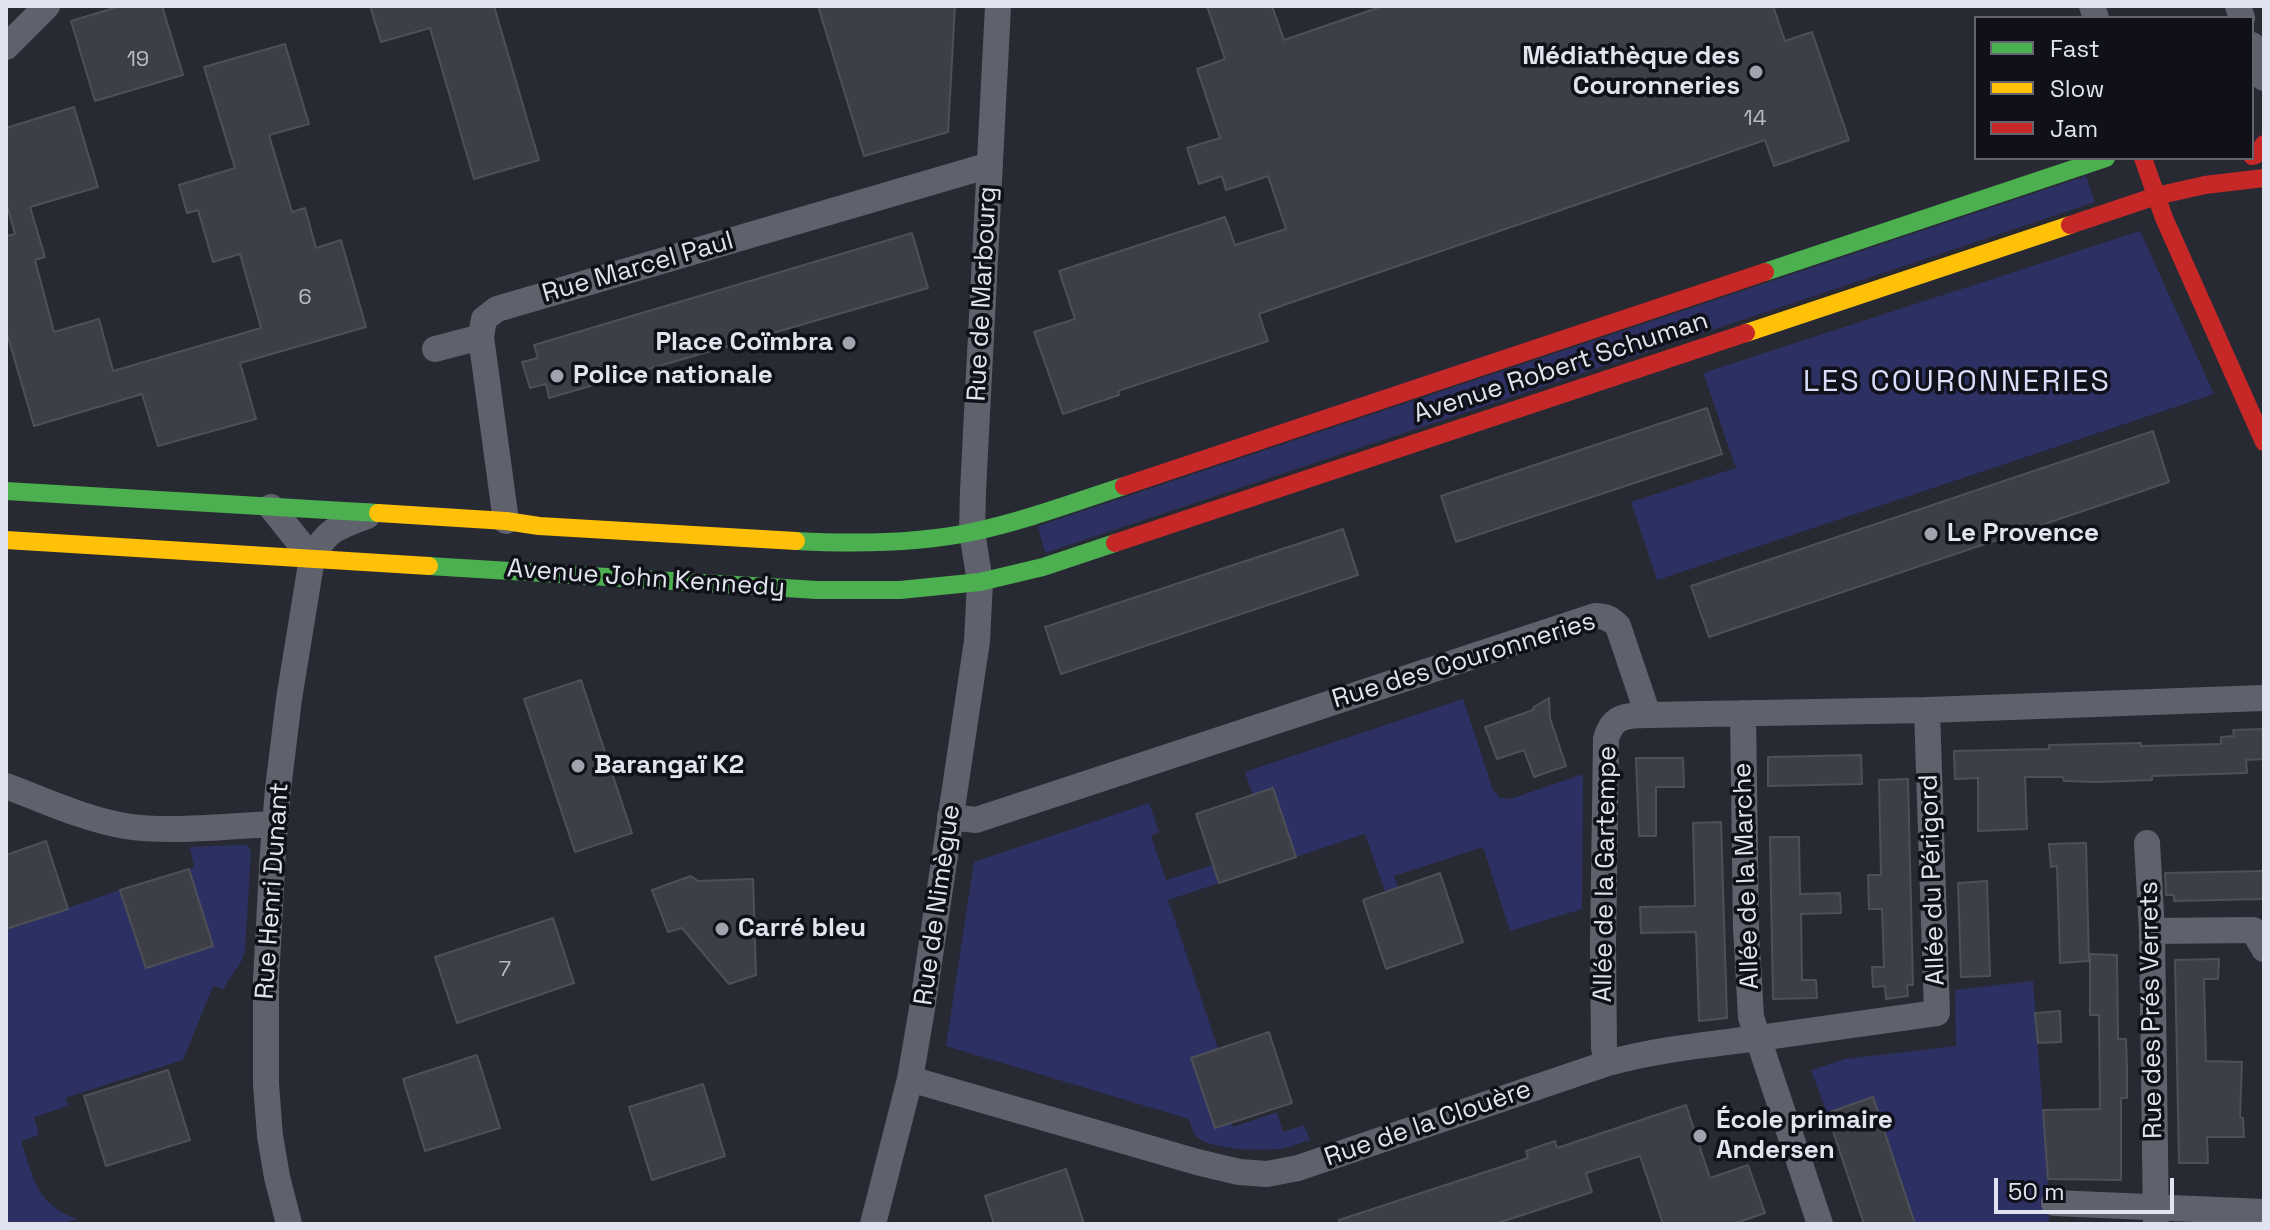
<!DOCTYPE html>
<html>
<head>
<meta charset="utf-8">
<style>
	body { margin:0 }
	#map { position:relative; width:2270px; height:1230px; overflow:hidden; background:#282a33; font-family:"Space Grotesk",sans-serif }
	canvas { display:block }
	.frame { position:absolute; inset:0; border:8px solid #e1e3ee; pointer-events:none }
	.legend { position:absolute; left:1974px; top:16px; width:280px; height:144px; box-sizing:border-box; background:#0f1018; border:2px solid #63646e; margin:0; padding:10px 14px; list-style:none; font-size:24px; color:#e1e3ee }
	.legend li { display:flex; align-items:center; gap:16px; height:40px }
	.legend b { width:40px; border:2px solid #63646e }
	.scale { position:absolute; left:1994px; top:1178px; width:180px; height:36px; box-sizing:border-box; border:4px solid #e1e3ee; border-top:0; padding-left:10px; font-size:24px; line-height:28px; white-space:nowrap; color:#e1e3ee; -webkit-text-stroke:6px #0f1018; paint-order:stroke }
</style>
</head>
<body>
<div id="map">
<canvas width="2270" height="1230"></canvas>
<div class="frame"></div>
<ul class="legend">
<li><b style="height:10px;background:#4caf50"></b>Fast</li>
<li><b style="height:10px;background:#ffc107"></b>Slow</li>
<li><b style="height:10px;background:#c62828"></b>Jam</li>
</ul>
<div class="scale">50 m</div>
</div>
<script>
const ctx = document.querySelector('canvas').getContext('2d');
ctx.lineJoin = 'round';
function fill(path, color) {
  ctx.fillStyle = color;
  ctx.fill(path, 'evenodd');
}
function strokePath(path, color, width, dash) {
  ctx.strokeStyle = color;
  ctx.lineWidth = width;
  ctx.lineCap = dash ? 'butt' : 'round';
  ctx.setLineDash(dash || []);
  ctx.stroke(path);
}
function drawText(font, color, halo, rows, align = 'center') {
  ctx.font = font + ' "Space Grotesk",sans-serif';
  ctx.lineWidth = 7;
  ctx.setLineDash([]);
  ctx.textBaseline = 'middle';
  ctx.strokeStyle = halo;
  ctx.fillStyle = color;
  for (const [text, x, y, turn = 0] of rows) {
    ctx.save();
    ctx.translate(x, y);
    ctx.rotate((+turn || 0) * Math.PI / 180);
    ctx.textAlign = isNaN(turn) ? turn : align;
    if (halo) ctx.strokeText(text, 0, 0);
    ctx.fillText(text, 0, 0);
    ctx.restore();
  }
}
fill(new Path2D(`
	M 2086,176 L 2095,202 L 1045,553 L 1038,526 Z
	M 2140,231 L 2214,394 L 1657,580 L 1631,502 L 1736,468 L 1704,375 L 1706,372 Z
	M 1463,699 L 1493,790 L 1500,798 L 1511,799 L 1583,774 L 1582,909 L 1510,931 L 1483,847 L 1394,876 L 1398,887 L 1385,891 L 1365,834 L 1296,857 L 1273,789 L 1253,795 L 1245,772 Z
	M 1149,803 L 1159,832 L 1151,836 L 1166,880 L 1213,865 L 1219,883 L 1168,900 L 1218,1049 L 1215,1128 L 1231,1123 L 1233,1127 L 1277,1112 L 1283,1132 L 1304,1125 L 1310,1140 C 1302,1142 1293,1146 1285,1148 C 1267,1152 1211,1150 1197,1137 C 1192,1132 1191,1126 1189,1119 L 946,1046 L 974,862 Z
	M 244,845 L 248,846 L 251,852 L 245,950 L 242,960 L 223,989 L 213,986 L 183,1060 L 65,1098 L 68,1106 L 34,1117 L 39,1135 L 21,1141 C 34,1178 35,1204 77,1219 L 59,1224 L 6,1224 L 6,929 L 120,890 L 146,967 L 213,946 L 189,869 L 194,867 L 190,847 Z
	M 2033,981 L 2050,1211 L 2048,1224 L 1915,1224 L 1872,1098 L 1827,1113 L 1811,1070 L 1845,1059 L 1956,1046 L 1955,990 Z`), '#2d3063');
const building = new Path2D(`
	M 121,6 L 162,6 L 183,75 L 95,101 L 71,21 Z
	M 370,6 L 494,6 L 539,160 L 474,179 L 430,28 L 381,42 Z
	M 818,6 L 955,6 L 948,132 L 864,156 Z
	M 1207,6 L 1272,6 L 1284,40 L 1383,6 L 1773,6 L 1785,41 L 1812,32 L 1849,140 L 1774,166 L 1765,140 L 1281,306 L 1259,314 L 1268,341 L 1118,391 L 1119,395 L 1063,414 L 1034,332 L 1075,319 L 1059,271 L 1225,217 L 1235,245 L 1286,229 L 1268,176 L 1226,190 L 1222,176 L 1199,184 L 1187,148 L 1220,138 L 1197,69 L 1225,59 Z
	M 285,44 L 309,124 L 269,135 L 292,212 L 305,208 L 316,248 L 341,240 L 366,327 L 240,363 L 256,419 L 158,446 L 142,394 L 34,426 L 6,330 L 6,236 L 15,234 L 6,202 L 6,128 L 74,107 L 98,187 L 30,207 L 45,257 L 35,260 L 54,332 L 99,319 L 113,371 L 261,328 L 240,254 L 213,262 L 198,210 L 187,213 L 179,185 L 235,168 L 204,67 Z
	M 912,233 L 928,288 L 549,398 L 546,384 L 530,388 L 522,362 L 538,358 L 534,345 Z
	M 1707,408 L 1722,454 L 1456,542 L 1441,496 Z
	M 2153,431 L 2169,482 L 1709,637 L 1691,586 Z
	M 1343,529 L 1358,575 L 1061,674 L 1045,627 Z
	M 581,680 L 632,833 L 575,852 L 524,699 Z
	M 1549,698 L 1550,718 L 1566,766 L 1534,777 L 1524,750 L 1497,759 L 1485,727 L 1533,710 L 1534,707 Z
	M 2264,729 L 2264,759 L 2246,760 L 2247,773 L 2152,776 L 2152,780 L 2095,782 L 2064,781 L 2063,777 L 2025,777 L 2027,829 L 1978,831 L 1978,778 L 1955,779 L 1954,751 L 2049,749 L 2049,745 L 2141,743 L 2141,746 L 2221,744 L 2221,737 L 2234,736 L 2233,730 Z
	M 1861,755 L 1862,784 L 1768,786 L 1768,757 Z
	M 1636,758 L 1683,758 L 1684,787 L 1656,787 L 1656,836 L 1639,836 Z
	M 1908,779 L 1913,985 L 1907,985 L 1908,996 L 1886,999 L 1885,986 L 1873,987 L 1872,967 L 1884,967 L 1882,909 L 1869,909 L 1868,875 L 1881,875 L 1879,780 Z
	M 1273,788 L 1296,857 L 1219,883 L 1196,814 Z
	M 1721,822 L 1727,1018 L 1699,1021 L 1696,932 L 1641,933 L 1640,907 L 1695,906 L 1693,823 Z
	M 1770,837 L 1799,837 L 1800,894 L 1840,893 L 1841,913 L 1801,914 L 1802,980 L 1816,980 L 1817,998 L 1773,999 Z
	M 46,841 L 68,909 L 6,929 L 6,855 Z
	M 2086,843 L 2089,961 L 2060,963 L 2057,866 L 2051,867 L 2049,844 Z
	M 189,869 L 213,946 L 146,968 L 120,890 Z
	M 2264,871 L 2264,899 L 2174,901 L 2174,895 L 2166,895 L 2165,873 Z
	M 1440,873 L 1463,942 L 1386,969 L 1363,900 Z
	M 691,876 L 698,881 L 753,879 L 756,975 L 729,984 L 682,928 L 668,932 L 652,890 Z
	M 1987,881 L 1990,976 L 1961,977 L 1958,883 Z
	M 553,918 L 574,983 L 457,1023 L 435,957 Z
	M 2090,954 L 2117,955 L 2118,1039 L 2126,1039 L 2127,1068 L 2127,1098 L 2121,1098 L 2121,1180 L 2048,1179 L 2043,1110 L 2100,1109 L 2099,1015 L 2090,1015 Z
	M 2219,959 L 2218,979 L 2204,979 L 2206,1061 L 2242,1062 L 2240,1117 L 2243,1118 L 2244,1137 L 2207,1137 L 2208,1163 L 2179,1163 L 2175,960 Z
	M 2060,1011 L 2061,1042 L 2038,1043 L 2035,1013 Z
	M 1269,1032 L 1292,1103 L 1215,1128 L 1191,1058 Z
	M 477,1055 L 500,1128 L 425,1151 L 403,1079 Z
	M 168,1070 L 190,1140 L 106,1166 L 84,1096 Z
	M 703,1084 L 725,1156 L 652,1180 L 629,1107 Z
	M 1873,1097 L 1915,1224 L 1864,1224 L 1827,1113 Z
	M 1686,1105 L 1710,1178 L 1748,1165 L 1765,1213 L 1733,1224 L 1663,1224 L 1640,1156 L 1586,1173 L 1592,1192 L 1495,1224 L 1340,1224 L 1339,1220 L 1528,1158 L 1526,1151 L 1555,1141 L 1557,1148 Z
	M 1066,1169 L 1084,1224 L 994,1224 L 985,1196 Z`);
fill(building, '#3d3f46');
strokePath(building, '#4e5058', 2);
strokePath(new Path2D(`
	M 2092,6 L 2096,18
	M 2238,6 L 2242,18
	M 2252,45 L 2264,78
	M 6,47 L 47,6
	M 435,349 L 481,337
	M 271,507 L 312,558
	M 506,521 L 481,337 L 484,319 L 497,309 L 990,165
	M 1743,713 L 1746,928 L 1751,1017 L 1758,1038 L 1937,1013 L 1927,710
	M 6,786 C 44,800 84,819 125,826 C 169,833 229,826 275,824
	M 950,817 L 976,820 L 1595,616 C 1606,616 1611,619 1618,626 L 1648,715 L 1927,710 L 2264,698
	M 2147,843 L 2152,931 L 2156,1224
	M 2152,931 L 2253,930 L 2264,949
	M 1608,1063 L 1604,1048 L 1603,945 L 1606,739 C 1612,716 1626,715 1648,715
	M 910,1079 L 1197,1162 L 1239,1172 L 1267,1174 L 1298,1168 L 1608,1063 C 1660,1049 1705,1045 1758,1038 L 1820,1224
	M 2054,1203 L 2264,1212
	M 289,1224 L 277,1177 L 270,1136 L 266,1084 L 266,980 L 273,851 L 278,789 L 289,699 L 312,558 C 327,529 338,527 367,516
	M 873,1224 L 910,1079 L 922,1009 L 977,641 L 980,582 L 972,532 L 973,491 L 998,6`), '#5f616c', 26);
strokePath(new Path2D(`
	M 1765,272 L 2106,158
	M 6,491 L 378,513
	M 796,541 C 853,544 916,544 972,532 C 1024,521 1075,502 1124,486
	M 429,566 L 817,590 L 900,590 L 980,582 L 1043,567 L 1115,543`), '#4caf50', 18);
strokePath(new Path2D(`
	M 1746,333 L 2070,225
	M 378,513 L 506,521 L 539,526 L 796,541
	M 6,540 L 429,566`), '#ffc107', 18);
strokePath(new Path2D(`
	M 2252,156 L 2256,155 L 2264,144
	M 2143,158 L 2164,218 L 2264,442
	M 2070,225 L 2156,196 L 2205,185 L 2264,178
	M 1124,486 L 1765,272
	M 1115,543 L 1746,333`), '#c62828', 18);
for (const [x, y, r, color] of [
	[1756,72,8,"#a0a2ad"],
	[849,343,8,"#a0a2ad"],
	[557,376,8,"#a0a2ad"],
	[1931,534,8,"#a0a2ad"],
	[578,766,8,"#a0a2ad"],
	[722,929,8,"#a0a2ad"],
	[1700,1136,8,"#a0a2ad"]
]) {
  const dot = new Path2D();
  dot.arc(x, y, r, 0, 2 * Math.PI);
  ctx.fillStyle = color;
  ctx.fill(dot);
  strokePath(dot, '#0f1018', 3);
}
drawText('22px', '#b8bac4', null, [
	["19",138,60],
	["14",1755,119],
	["6",305,298],
	["7",505,970]
]);
drawText('bold 26px', '#e1e3ee', '#0f1018', [
	["Médiathèque des",1740,57,"right"],
	["Couronneries",1740,87,"right"],
	["Place Coïmbra",833,343,"right"],
	["Police nationale",573,376],
	["Le Provence",1947,534],
	["Barangaï K2",594,766],
	["Carré bleu",738,929],
	["École primaire",1716,1121],
	["Andersen",1716,1151]
], 'left');
drawText('26px', '#e1e3ee', '#0f1018', [
	["Rue Marcel Paul",638,268,-16],
	["Rue de Marbourg",983,294,-87],
	["Avenue Robert Schuman",1561,368,-18],
	["Avenue John Kennedy",646,579,4],
	["Rue des Couronneries",1464,661,-17],
	["Allée de la Gartempe",1606,874,-89],
	["Allée de la Marche",1747,876,-92],
	["Allée du Périgord",1933,880,-92],
	["Rue Henri Dunant",273,891,-86],
	["Rue de Nimègue",938,905,-82],
	["Rue des Prés Verrets",2152,1010,-91],
	["Rue de la Clouère",1428,1124,-19]
]);
ctx.letterSpacing = '2px';
drawText('30px', '#d8ddfa', '#0f1018', [
	["LES COURONNERIES",1957,383]
]);
ctx.letterSpacing = '0px';
</script>
</body>
</html>
